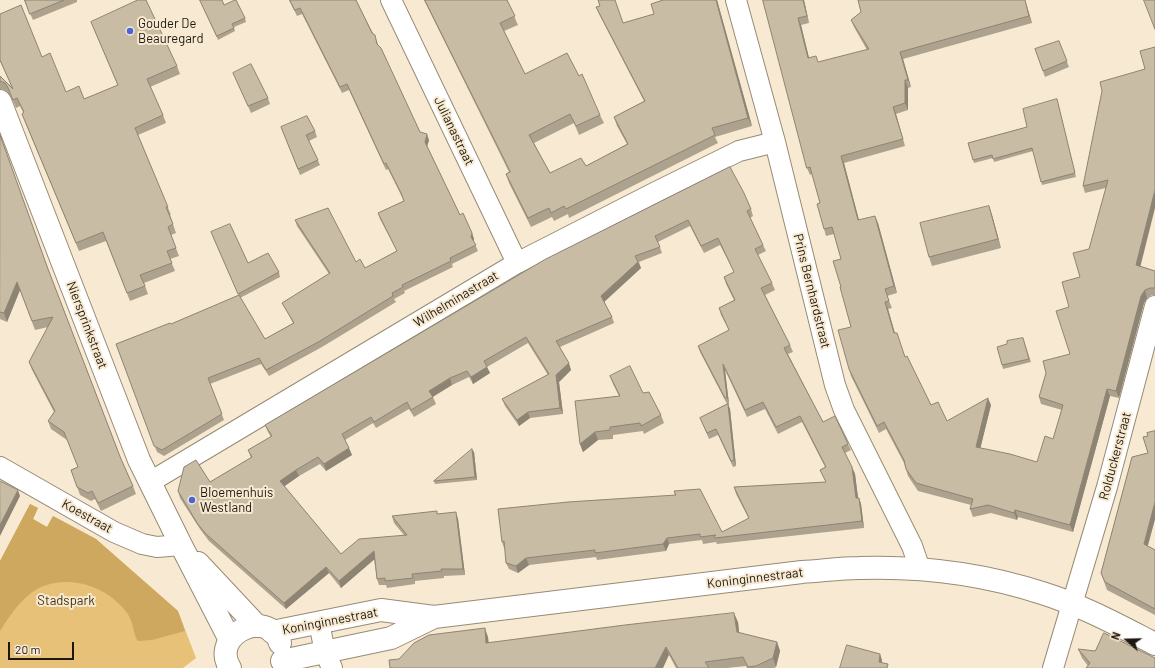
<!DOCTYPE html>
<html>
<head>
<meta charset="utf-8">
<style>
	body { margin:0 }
	#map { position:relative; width:1155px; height:668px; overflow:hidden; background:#f8ead2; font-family:Barlow,sans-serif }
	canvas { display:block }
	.north { position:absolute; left:1107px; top:620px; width:40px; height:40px; -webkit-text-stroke:3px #f8ead2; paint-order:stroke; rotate:290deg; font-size:11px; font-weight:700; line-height:16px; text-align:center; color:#1d180f }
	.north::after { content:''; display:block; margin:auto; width:14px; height:18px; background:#1d180f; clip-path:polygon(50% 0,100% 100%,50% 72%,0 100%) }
	.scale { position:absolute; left:8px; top:642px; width:66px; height:18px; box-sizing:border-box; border:2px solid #1d180f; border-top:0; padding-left:5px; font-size:12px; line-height:14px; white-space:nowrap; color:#1d180f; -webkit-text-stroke:3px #f8ead2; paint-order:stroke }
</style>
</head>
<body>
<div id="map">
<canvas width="1155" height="668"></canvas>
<div class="north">N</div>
<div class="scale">20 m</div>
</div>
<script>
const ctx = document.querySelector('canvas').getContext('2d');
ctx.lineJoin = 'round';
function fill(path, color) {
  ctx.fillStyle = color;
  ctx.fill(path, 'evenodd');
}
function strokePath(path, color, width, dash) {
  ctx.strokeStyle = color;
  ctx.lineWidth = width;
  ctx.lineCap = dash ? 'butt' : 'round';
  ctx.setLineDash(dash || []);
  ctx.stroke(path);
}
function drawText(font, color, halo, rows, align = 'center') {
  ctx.font = font + ' Barlow,sans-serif';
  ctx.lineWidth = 4;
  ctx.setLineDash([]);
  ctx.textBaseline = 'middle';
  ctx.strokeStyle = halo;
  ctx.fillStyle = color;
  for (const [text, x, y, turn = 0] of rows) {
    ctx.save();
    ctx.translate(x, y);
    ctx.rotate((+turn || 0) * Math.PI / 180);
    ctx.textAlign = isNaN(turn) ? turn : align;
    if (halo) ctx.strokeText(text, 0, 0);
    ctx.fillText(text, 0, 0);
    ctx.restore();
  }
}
fill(new Path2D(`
	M 30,504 L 38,508 L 33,519 L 47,527 L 53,516 L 96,539 L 178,611 L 196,658 L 183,668 L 0,668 L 0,561 Z`), '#e8c179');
fill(new Path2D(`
	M 30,504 L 38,508 L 33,519 L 47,527 L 53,516 L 96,539 L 178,611 L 185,631 L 152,640 L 138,641 C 134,637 134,627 131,621 C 130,617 127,612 123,608 C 102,583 59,572 31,593 C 18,603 9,617 0,631 L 0,561 Z`), '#cea85f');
const minor = new Path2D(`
	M 391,0 L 517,263
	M 736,0 L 775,142 L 835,385 L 844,410 L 912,546 L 920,569
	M 0,467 L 114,532 L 142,544 L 157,547 L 181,545
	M 150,482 L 517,263 L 656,192 L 739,151 L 775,142
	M 319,623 L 325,652 L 332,668
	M 1053,668 L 1107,487 L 1155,306`);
const secondary = new Path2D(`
	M 0,101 L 139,460 L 181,545 L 230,640
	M 198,563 L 257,626
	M 272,632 L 381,610 L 434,617 L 802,572 C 821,571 840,568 859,568 C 920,566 984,574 1042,593 C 1081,605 1118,625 1155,644
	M 282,661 L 391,638 L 434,617
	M 230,668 C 209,634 269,607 280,643`);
strokePath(minor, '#978b75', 22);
strokePath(secondary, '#978b75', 24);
strokePath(minor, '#fff', 20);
strokePath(secondary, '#fff', 22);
fill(new Path2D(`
	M 24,0 L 77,0 L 77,2 L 33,20 Z
	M 200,0 L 224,5 L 245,18 L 246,22 L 234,27 L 235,31 L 218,40 Z
	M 289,0 L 356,0 L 377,41 L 378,45 L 420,132 L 429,140 L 427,146 L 460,215 L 472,233 L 474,239 L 474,242 L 478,251 L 452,264 L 453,267 L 404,291 L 405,293 L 394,299 L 396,302 L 322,347 L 269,376 L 261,364 L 210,384 L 224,420 L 164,456 L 157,452 L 116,344 L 171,324 L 239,296 L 213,237 L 248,263 L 279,272 L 280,277 L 240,298 L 265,339 L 293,323 L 285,308 L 282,303 L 329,274 L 297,226 L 295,220 L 365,268 L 397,251 L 380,219 L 378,213 L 404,201 L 388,169 L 386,170 L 349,90 L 342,93 L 302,14 L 297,16 Z
	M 424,0 L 507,0 L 518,25 L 504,31 L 525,74 L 579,76 L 600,115 L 604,123 L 579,135 L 574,123 L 534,143 L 550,173 L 586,166 L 627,144 L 617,126 L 614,117 L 644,101 L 600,16 L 596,7 L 623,23 L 654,14 L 663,0 L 717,0 L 752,126 L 715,137 L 718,143 L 569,218 L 568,214 L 554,221 L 552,217 L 531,227 L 509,183 L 506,174 L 509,172 Z
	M 763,0 L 804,0 L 809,23 L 801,25 L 809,58 L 819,62 L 867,50 L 854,27 L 851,20 L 861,12 L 858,0 L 1025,0 L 1032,23 L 903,59 L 911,87 L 908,88 L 908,110 L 896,114 L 905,146 L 844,163 L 859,220 L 878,223 L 897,293 L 887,296 L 892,308 L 888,309 L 895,333 L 905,357 L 931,405 L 947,421 L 991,405 L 980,448 L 1037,462 L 1053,439 L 1062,410 L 1041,404 L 1039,397 L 1070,354 L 1069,307 L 1080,277 L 1089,249 L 1106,188 L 1085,193 L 1083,186 L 1145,69 L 1155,47 L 1140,266 L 1155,271 L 1155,295 L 1152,295 L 1147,298 L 1144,303 L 1119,398 L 1110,396 L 1073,532 L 1018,517 L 1017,520 L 991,513 L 973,517 L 970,509 L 971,505 L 918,491 L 908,476 L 904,463 L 886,429 L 879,433 L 851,376 L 849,369 L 851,327 L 841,287 L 841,259 L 834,234 L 826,236 L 824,229 L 820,203 L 812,174 L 810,175 L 807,168 Z
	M 0,14 L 42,57 L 66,92 L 84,99 L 118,86 L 91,22 L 177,66 L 180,74 L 150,87 L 163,115 L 166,123 L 138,135 L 171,215 L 170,215 L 176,233 L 171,235 L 179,256 L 170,259 L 175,271 L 144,283 L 148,294 L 130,301 L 106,241 L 79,251 L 25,122 L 22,114 L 23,112 L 20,106 L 16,108 L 11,96 L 8,92 L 2,89 L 0,89 L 0,76 L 12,87 L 0,61 Z
	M 1059,41 L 1069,67 L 1045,77 L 1035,49 Z
	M 233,73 L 268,98 L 270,104 L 251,113 Z
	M 1058,103 L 1076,177 L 1042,185 L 1033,151 L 994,162 L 993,158 L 974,163 L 968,143 L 1027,127 Z
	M 281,127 L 315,131 L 317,137 L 309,141 L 320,165 L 300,175 Z
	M 0,135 L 49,272 L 121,459 L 133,486 L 136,494 L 101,511 L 95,499 L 91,501 L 80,495 L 71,470 L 78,467 L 67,440 L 51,429 L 48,421 L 54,412 L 32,370 L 29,362 L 48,327 L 35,330 L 20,290 L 7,322 L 0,319 Z
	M 730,167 L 751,209 L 753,216 L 750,218 L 763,245 L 766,251 L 758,255 L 772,283 L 775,290 L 765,295 L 790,345 L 793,352 L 788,354 L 823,422 L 848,444 L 851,450 L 845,453 L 855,474 L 858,498 L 859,498 L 861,504 L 864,528 L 717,544 L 716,542 L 703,544 L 702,540 L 669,544 L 666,551 L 597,560 L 596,557 L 529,565 L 518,573 L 509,569 L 506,563 L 505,548 L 504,548 L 502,542 L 675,495 L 674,491 L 722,532 L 749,519 L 736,494 L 734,487 L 826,482 L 820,470 L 825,467 L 802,422 L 778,434 L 765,409 L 747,417 L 725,370 L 729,404 L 728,404 L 730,409 L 736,466 L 733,467 L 718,435 L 709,439 L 700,418 L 727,404 L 700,352 L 698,346 L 729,330 L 721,315 L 719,308 L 734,300 L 726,284 L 724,277 L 734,272 L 720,245 L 704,253 L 690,226 L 658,242 L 662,253 L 639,262 L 641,268 L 604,302 L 612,317 L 614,323 L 560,347 L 571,370 L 559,382 L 563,414 L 530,418 L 519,426 L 505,406 L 502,399 L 548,375 L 528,343 L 487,367 L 490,373 L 473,384 L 469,377 L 452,385 L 433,397 L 436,404 L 414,417 L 409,409 L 376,428 L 373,423 L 345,440 L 352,455 L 326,471 L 320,464 L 299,476 L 284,486 L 341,554 L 404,535 L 394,523 L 392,516 L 438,514 L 458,519 L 465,575 L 444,576 L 444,578 L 415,581 L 415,584 L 387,588 L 386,585 L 379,585 L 377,579 L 374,559 L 341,588 L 329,573 L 286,609 L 209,541 L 200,529 L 180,498 L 178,491 L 210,482 L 251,458 L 248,450 L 271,437 L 268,432 L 265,425 Z
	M 989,206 L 992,215 L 1001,248 L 932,266 L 929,257 Z
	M 1023,338 L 1031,362 L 1003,369 L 1002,365 L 1007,344 Z
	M 610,376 L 643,393 L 661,415 L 664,423 L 644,434 L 643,431 L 613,435 L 613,439 L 598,440 L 583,452 L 580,444 L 619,396 L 613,384 Z
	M 1155,431 L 1155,519 L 1148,546 L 1155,550 L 1155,615 L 1107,590 L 1101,573 L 1132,457 L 1148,453 L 1143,437 L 1148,436 L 1147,433 Z
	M 474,452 L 477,480 L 435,484 L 434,481 Z
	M 738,622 L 739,633 L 777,642 L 780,651 L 776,667 L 774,668 L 747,668 L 746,666 L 727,668 L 676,668 L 669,655 L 399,659 L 488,637 L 488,643 Z
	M 1078,649 L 1155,658 L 1088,666 L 1082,658 Z`), '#ada28e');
fill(new Path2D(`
	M 716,0 L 717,0 L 752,126 L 748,118 Z
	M 803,0 L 804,0 L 809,23 L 807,16 Z
	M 1025,0 L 1032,23 L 1029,16 Z
	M 798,18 L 801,25 L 811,66 L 808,58 Z
	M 900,52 L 903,59 L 911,87 L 908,80 Z
	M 905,80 L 908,88 L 908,110 L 905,103 Z
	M 893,107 L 896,114 L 905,146 L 903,139 Z
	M 427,134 L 429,140 L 427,147 L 425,142 Z
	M 841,156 L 844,163 L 861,228 L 858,220 Z
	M 1155,190 L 1155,208 L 1139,272 L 1136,265 Z
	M 989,206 L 992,215 L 1001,248 L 998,239 Z
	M 875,216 L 878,223 L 897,293 L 894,286 Z
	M 472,233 L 474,239 L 474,243 L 471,237 Z
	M 638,262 L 641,268 L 603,303 L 601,296 Z
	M 17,282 L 20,290 L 7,322 L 4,313 Z
	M 1145,290 L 1147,298 L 1144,303 L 1119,398 L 1116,391 L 1141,296 Z
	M 885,302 L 888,309 L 897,341 L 894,333 Z
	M 569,363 L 571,370 L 559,382 L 563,414 L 560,408 L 556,375 Z
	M 723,364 L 725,370 L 729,404 L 727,397 Z
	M 487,367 L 490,373 L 473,384 L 471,377 Z
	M 450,378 L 452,385 L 432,397 L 429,391 Z
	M 1107,389 L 1110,396 L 1073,532 L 1070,525 Z
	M 988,398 L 991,405 L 979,454 L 976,447 Z
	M 728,404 L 730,409 L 736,466 L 734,460 Z
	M 528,412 L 530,418 L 519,426 L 517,420 Z
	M 595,432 L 598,440 L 583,452 L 580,444 Z
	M 349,448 L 352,455 L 326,471 L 324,464 Z
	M 472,449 L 474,452 L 477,480 L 475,477 Z
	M 852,467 L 855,474 L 859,505 L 856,498 Z
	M 296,470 L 299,476 L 282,488 L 280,481 Z
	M 18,490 L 20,496 L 0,536 L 0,525 Z
	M 859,498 L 861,504 L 864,528 L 862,521 Z
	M 1155,502 L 1155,519 L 1146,551 L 1144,544 Z
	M 1015,510 L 1018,517 L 1017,520 L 1014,513 Z
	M 456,512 L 458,519 L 465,575 L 463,569 Z
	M 667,538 L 669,544 L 666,551 L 663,544 Z
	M 374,551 L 376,558 L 341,588 L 339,581 Z
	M 526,558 L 529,565 L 518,573 L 516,566 Z
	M 326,567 L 329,573 L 286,609 L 284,603 Z
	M 734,613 L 738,622 L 740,641 L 737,632 Z
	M 485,628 L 488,637 L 490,652 L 486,643 Z
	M 777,642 L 780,651 L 776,667 L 773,658 Z
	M 666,647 L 669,655 L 663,668 L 655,668 Z
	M 880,654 L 882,660 L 881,668 L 879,662 Z`), '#8d8474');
const building = new Path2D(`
	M 25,0 L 64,0 L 30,14 Z
	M 138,0 L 146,0 L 177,66 L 147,79 L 163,115 L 135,128 L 168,207 L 166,207 L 173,224 L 168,227 L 176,248 L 167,251 L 172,263 L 140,275 L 145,286 L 127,293 L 103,232 L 76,243 L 22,114 L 24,112 L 17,98 L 13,100 L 8,88 L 5,83 L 0,81 L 0,76 L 13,89 L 0,60 L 0,14 L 21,5 L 42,57 L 50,53 L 66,92 L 79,86 L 84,99 L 118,85 L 91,22 Z
	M 200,0 L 222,0 L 224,5 L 235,0 L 236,0 L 245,18 L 232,24 L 234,28 L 217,36 Z
	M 290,0 L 356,0 L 372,33 L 375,35 L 377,44 L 381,48 L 420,132 L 427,134 L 425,142 L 460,215 L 463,213 L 472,233 L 471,237 L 476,245 L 450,258 L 451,261 L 402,285 L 403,287 L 392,293 L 393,296 L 320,341 L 266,370 L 259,358 L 208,378 L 222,414 L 162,450 L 154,446 L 116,344 L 170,323 L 171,324 L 239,295 L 265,339 L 294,323 L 282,303 L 330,273 L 295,220 L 328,208 L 356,262 L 360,259 L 365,268 L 397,251 L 378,213 L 404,201 L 401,193 L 386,163 L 384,164 L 347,84 L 340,87 L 300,8 L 295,10 Z
	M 425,0 L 507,0 L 515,16 L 500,23 L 525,74 L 567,53 L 579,76 L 582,74 L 600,115 L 576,126 L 570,114 L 529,135 L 550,173 L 581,158 L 586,166 L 628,144 L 614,117 L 645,101 L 596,7 L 600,6 L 598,0 L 615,0 L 623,23 L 654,14 L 651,4 L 663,0 L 716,0 L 748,118 L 712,128 L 715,135 L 566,209 L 564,206 L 551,213 L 549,208 L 528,218 L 506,174 L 510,172 Z
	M 763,0 L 803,0 L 807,16 L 798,18 L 808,58 L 816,56 L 818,62 L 869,49 L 851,20 L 861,12 L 858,0 L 1025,0 L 1029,16 L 900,52 L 908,80 L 905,80 L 905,103 L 893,107 L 903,139 L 841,156 L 858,220 L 875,216 L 894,286 L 885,289 L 889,301 L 885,302 L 894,333 L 897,333 L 905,357 L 907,356 L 931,405 L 938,402 L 947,421 L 988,398 L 976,447 L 1010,454 L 1037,462 L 1045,436 L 1053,439 L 1063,405 L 1039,397 L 1046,373 L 1043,361 L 1070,354 L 1056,311 L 1069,307 L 1062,282 L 1080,277 L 1073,253 L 1089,249 L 1108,180 L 1083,186 L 1102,91 L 1100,82 L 1145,69 L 1140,51 L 1155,47 L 1155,190 L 1136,265 L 1155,271 L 1155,288 L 1150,288 L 1145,290 L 1141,296 L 1116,391 L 1107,389 L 1070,525 L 1015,510 L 1014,513 L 988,505 L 970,509 L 973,499 L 916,483 L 906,469 L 904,460 L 884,422 L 877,426 L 849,369 L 838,330 L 851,327 L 840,287 L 841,287 L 833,261 L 841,259 L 832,227 L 824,229 L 817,204 L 820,203 L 810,167 L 807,168 Z
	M 1144,0 L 1155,0 L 1155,29 Z
	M 1059,41 L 1067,61 L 1043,71 L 1035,49 Z
	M 251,64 L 268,98 L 248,106 L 233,73 Z
	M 1057,99 L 1075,173 L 1041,182 L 1032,148 L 993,159 L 992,155 L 973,160 L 968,143 L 1027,127 L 1023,109 Z
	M 307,116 L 315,131 L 306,135 L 318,160 L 298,169 L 281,127 Z
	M 0,135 L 48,269 L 121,459 L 133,486 L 98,503 L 92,491 L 88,493 L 77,487 L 71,470 L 78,467 L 64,432 L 48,421 L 55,411 L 29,362 L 53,317 L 32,321 L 17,282 L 4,313 L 0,312 Z
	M 730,167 L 744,193 L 751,209 L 747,211 L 763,245 L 755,249 L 772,283 L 761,288 L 790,345 L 784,348 L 823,422 L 835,416 L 848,444 L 842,447 L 852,467 L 856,498 L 859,498 L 862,521 L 715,538 L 714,536 L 716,535 L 700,537 L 700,534 L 667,538 L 663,544 L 595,553 L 595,550 L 526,558 L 516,566 L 506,563 L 504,541 L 502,542 L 498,509 L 568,502 L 676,495 L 674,491 L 700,489 L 722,532 L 749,518 L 734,487 L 826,482 L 820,470 L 826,467 L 800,416 L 776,427 L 763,402 L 745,410 L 723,364 L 727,397 L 725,398 L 698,346 L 729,330 L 719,308 L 735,300 L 724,277 L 734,272 L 718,238 L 701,246 L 688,220 L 655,236 L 660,247 L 635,256 L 638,262 L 601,296 L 612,317 L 556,341 L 569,363 L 556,375 L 560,408 L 528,412 L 517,420 L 502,399 L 549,374 L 526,337 L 484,361 L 487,367 L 471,377 L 467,371 L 450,378 L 429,391 L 433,397 L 411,410 L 407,402 L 374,422 L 371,417 L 342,434 L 349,448 L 324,464 L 318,457 L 296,470 L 280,481 L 341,554 L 359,539 L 407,535 L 392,516 L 437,511 L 437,514 L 456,512 L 463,569 L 441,569 L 442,571 L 412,574 L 413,578 L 385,581 L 385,578 L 377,579 L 374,551 L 339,581 L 326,567 L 284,603 L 206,534 L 197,523 L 178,491 L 184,467 L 196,460 L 210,482 L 252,457 L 248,450 L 272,436 L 265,425 L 544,260 Z
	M 989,206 L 998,239 L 929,257 L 920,223 Z
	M 230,224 L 248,263 L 268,253 L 279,272 L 238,294 L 211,232 Z
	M 1023,338 L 1029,359 L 1002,365 L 997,347 L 1007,344 L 1007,341 Z
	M 630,366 L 643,393 L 649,392 L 661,415 L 641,426 L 640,423 L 610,427 L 610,430 L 595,432 L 580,444 L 575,401 L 620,396 L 610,376 Z
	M 728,404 L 734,460 L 731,461 L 716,429 L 707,433 L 700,418 Z
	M 1155,431 L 1155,502 L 1144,544 L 1155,550 L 1155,609 L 1105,582 L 1101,573 L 1132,457 L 1148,453 L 1143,437 L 1148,436 L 1147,433 Z
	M 472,449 L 475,477 L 434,481 Z
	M 0,481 L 18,490 L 0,525 Z
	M 734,613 L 737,632 L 777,642 L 773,658 L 756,666 L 748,667 L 743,657 L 705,662 L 709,668 L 678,668 L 666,647 L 655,668 L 390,668 L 389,660 L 399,659 L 414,643 L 429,635 L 485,628 L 486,643 L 625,625 Z
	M 1104,633 L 1155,658 L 1155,668 L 1086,668 L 1090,663 L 1078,649 L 1095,651 Z
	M 847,645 L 880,654 L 879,662 L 888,664 L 887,668 L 840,668 Z`);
fill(building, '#c9bca5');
strokePath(building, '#8d8474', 1);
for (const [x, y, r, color] of [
	[130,31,4,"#4965d9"],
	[192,500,4,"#4965d9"]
]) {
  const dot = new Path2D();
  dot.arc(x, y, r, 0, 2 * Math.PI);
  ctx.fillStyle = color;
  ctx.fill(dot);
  strokePath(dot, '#f8ead2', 1.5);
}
drawText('13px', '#1d180f', '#f8ead2', [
	["Gouder De",138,24],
	["Beauregard",138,39],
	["Bloemenhuis",200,493],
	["Westland",200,508]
], 'left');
drawText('13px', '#1d180f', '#f8ead2', [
	["Julianastraat",454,131,64],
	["Prins Bernhardstraat",812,291,76],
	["Wilhelminastraat",456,299,-31],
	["Niersprinkstraat",87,325,69],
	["Rolduckerstraat",1115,456,-75],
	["Koestraat",87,516,29],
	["Koninginnestraat",755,578,-7],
	["Koninginnestraat",330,621,-11]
]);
drawText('13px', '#423211', '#f8ead2', [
	["Stadspark",66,601]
]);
</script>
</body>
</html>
